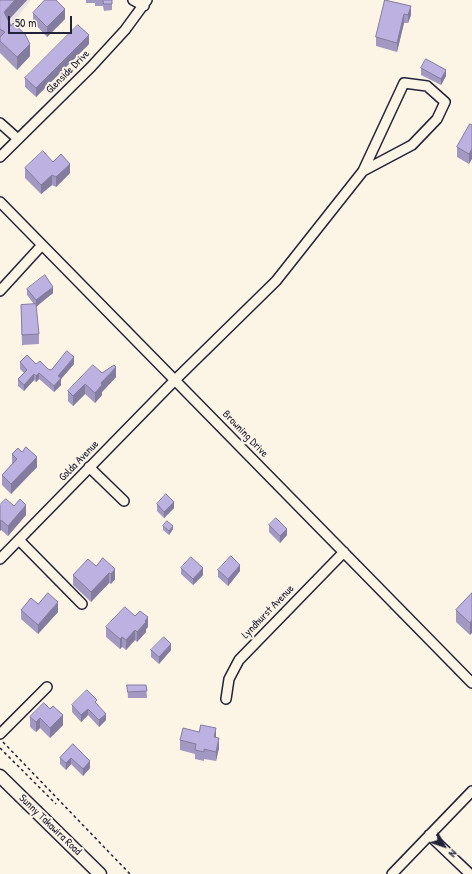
<!DOCTYPE html>
<html>
<head>
<meta charset="utf-8">
<style>
	body { margin:0 }
	#map { position:relative; width:472px; height:874px; overflow:hidden; background:#fcf5e5; font-family:"Patrick Hand",sans-serif }
	canvas { display:block }
	.north { position:absolute; left:424px; top:826px; width:40px; height:40px; -webkit-text-stroke:3px #fcf5e5; paint-order:stroke; rotate:130deg; font-size:11px; font-weight:700; line-height:16px; text-align:center; color:#22223b }
	.north::after { content:''; display:block; margin:auto; width:14px; height:18px; background:#22223b; clip-path:polygon(50% 0,100% 100%,50% 72%,0 100%) }
	.scale { position:absolute; left:8px; top:16px; width:64px; height:18px; box-sizing:border-box; border:2px solid #22223b; border-top:0; padding-left:5px; font-size:12px; line-height:14px; white-space:nowrap; color:#22223b; -webkit-text-stroke:3px #fcf5e5; paint-order:stroke }
</style>
</head>
<body>
<div id="map">
<canvas width="472" height="874"></canvas>
<div class="north">N</div>
<div class="scale">50 m</div>
</div>
<script>
const ctx = document.querySelector('canvas').getContext('2d');
ctx.lineJoin = 'round';
function fill(path, color) {
  ctx.fillStyle = color;
  ctx.fill(path, 'evenodd');
}
function strokePath(path, color, width, dash) {
  ctx.strokeStyle = color;
  ctx.lineWidth = width;
  ctx.lineCap = dash ? 'butt' : 'round';
  ctx.setLineDash(dash || []);
  ctx.stroke(path);
}
function drawText(font, color, halo, rows, align = 'center') {
  ctx.font = font + ' "Patrick Hand",sans-serif';
  ctx.lineWidth = 4;
  ctx.setLineDash([]);
  ctx.textBaseline = 'middle';
  ctx.strokeStyle = halo;
  ctx.fillStyle = color;
  for (const [text, x, y, turn = 0] of rows) {
    ctx.save();
    ctx.translate(x, y);
    ctx.rotate((+turn || 0) * Math.PI / 180);
    ctx.textAlign = isNaN(turn) ? turn : align;
    if (halo) ctx.strokeText(text, 0, 0);
    ctx.fillText(text, 0, 0);
    ctx.restore();
  }
}
fill(new Path2D(`
	M 0,0 L 31,0 L 0,39 Z`), '#e9e1e4');
const minor = new Path2D(`
	M 133,0 L 144,6
	M 0,123 L 18,139
	M 0,157 L 91,67 L 125,30 L 147,0
	M 0,202 L 472,683
	M 0,291 L 42,245
	M 89,467 L 124,501
	M 19,540 L 82,604
	M 0,559 L 175,380 L 276,281 L 363,171 L 412,145 L 437,119 L 445,102 L 427,86 L 404,83 L 363,171
	M 226,699 L 229,679 L 239,660 L 344,552
	M 0,734 L 47,687
	M 429,835 L 470,874
	M 392,874 L 472,791`);
const major = new Path2D(`
	M 0,776 L 100,874`);
strokePath(minor, '#22223b', 12);
strokePath(major, '#22223b', 15);
strokePath(new Path2D(`
	M 3,742 L 130,874
	M 0,748 L 56,804`), '#22223b', 1.5, [3, 3]);
strokePath(minor, '#fcf5e5', 9);
strokePath(major, '#fcf5e5', 12);
fill(new Path2D(`
	M 0,0 L 27,0 L 8,20 L 11,26 L 30,56 L 17,70 L 0,53 Z
	M 86,0 L 112,0 L 112,10 L 104,11 L 103,6 L 95,6 L 95,3 L 86,3 Z
	M 385,0 L 411,15 L 408,23 L 404,23 L 397,52 L 376,46 L 376,37 Z
	M 33,13 L 65,19 L 47,37 L 33,22 Z
	M 89,44 L 36,97 L 25,87 L 25,78 Z
	M 421,68 L 446,76 L 441,85 L 421,75 Z
	M 470,124 L 469,164 L 457,157 L 457,147 Z
	M 53,162 L 70,173 L 56,187 L 52,185 L 41,194 L 25,178 L 25,168 Z
	M 27,289 L 53,293 L 36,306 L 39,334 L 39,344 L 22,345 L 21,305 L 34,304 L 27,295 Z
	M 20,362 L 36,364 L 51,370 L 74,364 L 61,379 L 61,385 L 54,392 L 39,379 L 36,382 L 34,380 L 24,391 L 18,386 L 18,379 L 24,373 L 20,369 Z
	M 102,373 L 116,377 L 102,392 L 102,395 L 95,403 L 85,394 L 73,406 L 68,401 L 68,391 Z
	M 12,454 L 37,467 L 11,494 L 2,485 L 2,475 L 12,464 Z
	M 157,504 L 174,508 L 164,518 L 157,511 Z
	M 0,505 L 14,506 L 26,515 L 8,536 L 1,530 L 0,531 Z
	M 269,525 L 287,535 L 280,543 L 269,532 Z
	M 163,526 L 173,529 L 169,535 L 163,530 Z
	M 103,558 L 115,579 L 111,584 L 109,583 L 91,602 L 73,585 L 73,575 L 96,566 Z
	M 181,568 L 203,575 L 193,585 L 181,574 Z
	M 218,570 L 240,571 L 228,586 L 218,577 Z
	M 472,593 L 470,635 L 456,622 L 456,610 Z
	M 38,604 L 58,612 L 38,634 L 21,619 L 21,610 Z
	M 106,627 L 148,627 L 146,629 L 146,632 L 137,642 L 135,640 L 126,650 L 122,647 L 120,649 L 106,637 Z
	M 151,650 L 171,650 L 159,664 L 151,657 Z
	M 127,685 L 146,685 L 147,698 L 128,698 Z
	M 44,703 L 63,725 L 50,738 L 40,728 L 36,732 L 30,727 L 30,717 Z
	M 97,704 L 106,720 L 99,727 L 88,715 L 81,722 L 72,712 L 72,705 Z
	M 216,737 L 219,748 L 216,761 L 204,759 L 204,761 L 195,759 L 195,754 L 180,750 L 180,740 Z
	M 73,744 L 90,768 L 83,776 L 71,764 L 66,770 L 60,764 L 60,758 Z`), '#a398c2');
fill(new Path2D(`
	M 15,0 L 27,0 L 4,25 L 4,12 Z
	M 411,6 L 411,15 L 408,23 L 408,15 Z
	M 65,9 L 65,19 L 47,37 L 47,27 Z
	M 404,14 L 404,23 L 397,52 L 397,43 Z
	M 89,35 L 89,44 L 36,97 L 36,88 Z
	M 30,44 L 30,56 L 17,70 L 17,57 Z
	M 446,70 L 446,76 L 441,85 L 441,79 Z
	M 472,149 L 472,159 L 469,164 L 469,154 Z
	M 70,164 L 70,173 L 56,187 L 56,177 Z
	M 52,175 L 52,185 L 41,194 L 41,185 Z
	M 53,287 L 53,293 L 36,307 L 36,300 Z
	M 74,357 L 74,364 L 61,379 L 61,385 L 54,392 L 54,386 L 58,376 Z
	M 116,367 L 116,377 L 102,392 L 102,395 L 95,403 L 95,393 L 101,383 Z
	M 39,373 L 39,379 L 36,382 L 36,376 Z
	M 34,374 L 34,380 L 24,391 L 24,385 Z
	M 85,384 L 85,394 L 73,406 L 73,396 Z
	M 37,457 L 37,467 L 11,494 L 11,484 Z
	M 174,502 L 174,508 L 164,518 L 164,512 Z
	M 26,505 L 26,515 L 8,536 L 8,526 Z
	M 1,520 L 1,530 L 0,531 L 0,521 Z
	M 173,526 L 173,529 L 169,535 L 169,531 Z
	M 287,529 L 287,535 L 280,543 L 280,536 Z
	M 240,565 L 240,571 L 228,586 L 228,579 Z
	M 203,568 L 203,575 L 193,585 L 193,579 Z
	M 115,569 L 115,579 L 111,584 L 111,574 Z
	M 109,573 L 109,583 L 91,602 L 91,592 Z
	M 58,602 L 58,612 L 38,634 L 38,625 Z
	M 148,617 L 148,627 L 146,629 L 146,632 L 137,642 L 137,632 Z
	M 472,620 L 472,633 L 470,635 L 470,623 Z
	M 135,630 L 135,640 L 126,650 L 126,640 Z
	M 122,637 L 122,647 L 120,649 L 120,639 Z
	M 171,644 L 171,650 L 159,664 L 159,657 Z
	M 88,709 L 88,715 L 81,722 L 81,715 Z
	M 106,714 L 106,720 L 99,727 L 99,720 Z
	M 63,715 L 63,725 L 50,738 L 50,728 Z
	M 40,718 L 40,728 L 36,732 L 36,722 Z
	M 216,728 L 216,738 L 214,737 Z
	M 219,738 L 219,748 L 216,761 L 216,752 Z
	M 71,758 L 71,764 L 66,770 L 66,763 Z
	M 90,761 L 90,768 L 83,776 L 83,769 Z`), '#847c9e');
const building = new Path2D(`
	M 0,0 L 15,0 L 4,12 L 11,26 L 13,23 L 25,34 L 30,44 L 17,57 L 0,41 L 0,37 L 5,32 L 0,29 Z
	M 45,0 L 56,0 L 65,9 L 47,27 L 33,13 Z
	M 103,0 L 112,0 L 112,4 L 104,4 Z
	M 385,0 L 411,6 L 408,15 L 404,14 L 397,43 L 376,37 Z
	M 78,25 L 89,35 L 36,88 L 25,78 Z
	M 426,59 L 446,70 L 441,79 L 421,68 Z
	M 470,124 L 472,125 L 472,149 L 469,154 L 457,147 Z
	M 43,151 L 53,162 L 61,154 L 70,164 L 56,177 L 52,175 L 41,185 L 25,168 Z
	M 45,275 L 53,287 L 36,300 L 27,289 Z
	M 36,304 L 39,334 L 22,335 L 21,305 Z
	M 67,351 L 74,357 L 58,376 L 61,378 L 54,386 L 39,373 L 36,376 L 34,374 L 24,385 L 18,379 L 27,370 L 20,362 L 27,355 L 36,364 L 40,361 L 48,369 L 51,370 Z
	M 93,365 L 102,373 L 114,365 L 116,367 L 101,383 L 102,385 L 95,393 L 85,384 L 73,396 L 68,391 Z
	M 26,447 L 37,457 L 11,484 L 2,475 L 17,459 L 12,454 L 18,448 L 22,452 Z
	M 166,494 L 174,502 L 164,512 L 157,504 Z
	M 6,499 L 14,506 L 20,499 L 26,505 L 8,526 L 1,520 L 0,521 L 0,505 Z
	M 276,518 L 287,529 L 280,536 L 269,525 Z
	M 167,521 L 173,526 L 169,531 L 163,526 Z
	M 231,556 L 240,565 L 228,579 L 218,570 Z
	M 191,557 L 203,568 L 193,579 L 181,568 Z
	M 103,558 L 115,569 L 111,574 L 109,573 L 91,592 L 73,575 L 88,559 L 96,566 Z
	M 48,593 L 58,602 L 38,625 L 21,610 L 31,598 L 38,604 Z
	M 472,593 L 472,620 L 470,623 L 456,610 Z
	M 125,607 L 135,616 L 140,611 L 148,617 L 145,621 L 146,622 L 137,632 L 135,630 L 126,640 L 122,637 L 120,639 L 106,627 Z
	M 164,637 L 171,644 L 159,657 L 151,650 Z
	M 127,685 L 146,685 L 147,691 L 128,692 Z
	M 87,690 L 97,700 L 95,702 L 106,714 L 99,720 L 88,709 L 81,715 L 72,705 Z
	M 44,703 L 50,709 L 53,706 L 63,715 L 50,728 L 40,718 L 36,722 L 30,717 Z
	M 201,725 L 216,728 L 214,737 L 219,738 L 216,752 L 204,749 L 204,752 L 195,750 L 196,744 L 180,740 L 183,728 L 199,732 Z
	M 73,744 L 90,761 L 83,769 L 71,758 L 66,763 L 60,758 Z`);
fill(building, '#bdb1e2');
strokePath(building, '#847c9e', 1);
drawText('11px', '#22223b', '#fcf5e5', [
	["Glenside Drive",68,72,-45],
	["Browning Drive",245,434,46],
	["Golda Avenue",79,461,-46],
	["Lyndhurst Avenue",268,612,-46],
	["Sunny Takawira Road",50,825,44]
]);
</script>
</body>
</html>
